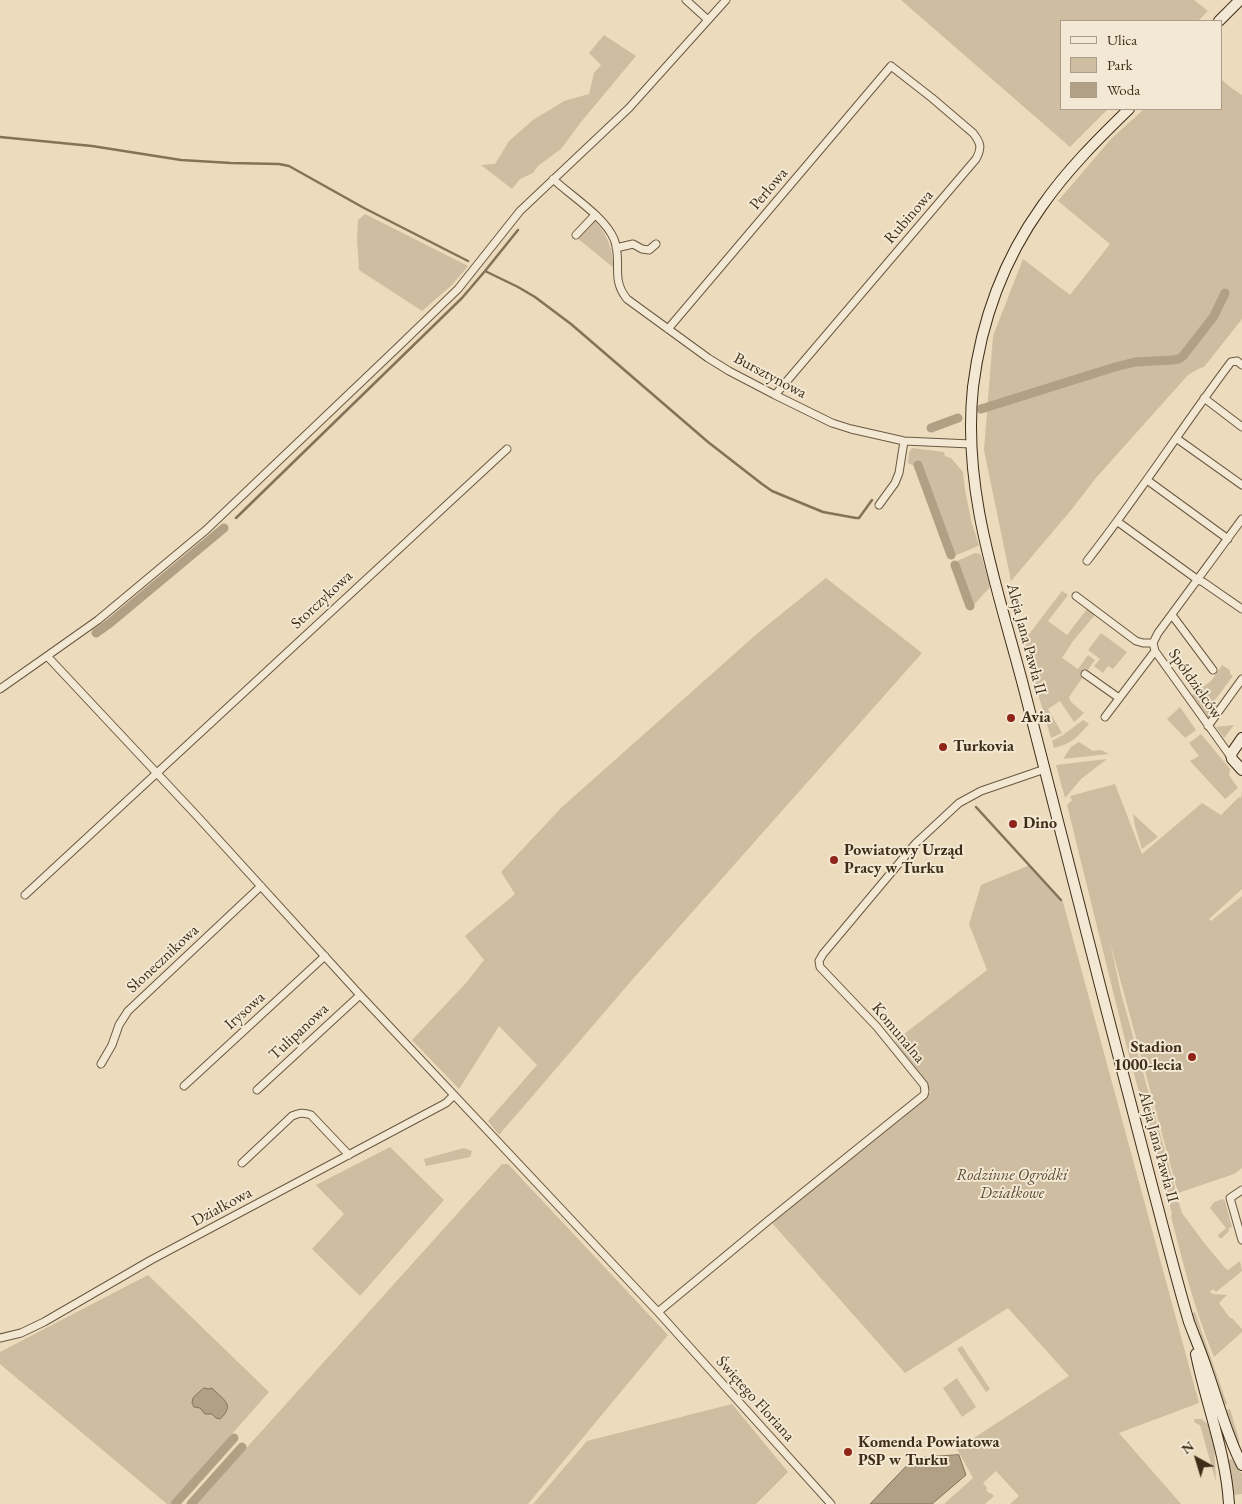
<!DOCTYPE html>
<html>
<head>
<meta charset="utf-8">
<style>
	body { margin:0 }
	#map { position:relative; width:1242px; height:1504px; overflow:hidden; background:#eddbbd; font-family:"EB Garamond",serif }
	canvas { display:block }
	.legend { position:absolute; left:1060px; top:20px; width:162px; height:90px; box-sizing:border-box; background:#f3e8d4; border:1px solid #ab9d89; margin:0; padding:6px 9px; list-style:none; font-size:15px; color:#3f2d18 }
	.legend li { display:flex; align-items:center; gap:10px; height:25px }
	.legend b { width:25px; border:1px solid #ab9d89 }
	.north { position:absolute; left:1172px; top:1434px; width:50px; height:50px; -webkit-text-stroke:4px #f3e8d4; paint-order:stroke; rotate:321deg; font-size:14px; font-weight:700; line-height:20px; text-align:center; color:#3f2d18 }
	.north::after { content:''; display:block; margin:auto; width:18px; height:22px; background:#3f2d18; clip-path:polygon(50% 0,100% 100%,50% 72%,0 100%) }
</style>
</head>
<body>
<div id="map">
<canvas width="1242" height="1504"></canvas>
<ul class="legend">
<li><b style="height:6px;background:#f3e8d4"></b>Ulica</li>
<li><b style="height:14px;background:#cfbda1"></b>Park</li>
<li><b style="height:14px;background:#b2a085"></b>Woda</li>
</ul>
<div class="north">N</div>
</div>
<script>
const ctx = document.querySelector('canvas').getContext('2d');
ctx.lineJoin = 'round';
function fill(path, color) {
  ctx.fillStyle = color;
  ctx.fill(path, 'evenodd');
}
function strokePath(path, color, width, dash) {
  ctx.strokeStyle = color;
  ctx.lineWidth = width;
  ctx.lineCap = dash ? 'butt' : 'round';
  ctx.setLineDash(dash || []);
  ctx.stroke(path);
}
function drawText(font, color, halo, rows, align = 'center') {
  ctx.font = font + ' "EB Garamond",serif';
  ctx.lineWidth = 4;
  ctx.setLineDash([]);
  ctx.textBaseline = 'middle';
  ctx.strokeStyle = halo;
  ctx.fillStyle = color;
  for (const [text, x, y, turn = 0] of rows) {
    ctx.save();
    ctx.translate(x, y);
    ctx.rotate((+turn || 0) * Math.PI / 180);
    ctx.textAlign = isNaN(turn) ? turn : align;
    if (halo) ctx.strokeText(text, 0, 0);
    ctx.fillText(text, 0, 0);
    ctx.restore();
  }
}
fill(new Path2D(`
	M 901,0 L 1194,0 L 1208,11 L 1198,21 L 1061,21 L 1061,109 L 1108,109 L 1070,147 Z
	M 604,35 L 636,56 L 581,122 L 561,149 L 538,166 L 533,173 L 520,179 L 512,189 L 481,165 L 495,164 L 509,141 L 533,120 L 564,101 L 589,94 L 594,73 L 601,65 L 589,53 Z
	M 1221,79 L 1230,87 L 1242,95 L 1242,319 L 1204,367 L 1198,369 L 1188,375 L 1095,479 L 1072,509 L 1011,581 L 984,450 L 993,336 L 1023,259 L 1070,295 L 1110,244 L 1058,201 L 1111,139 L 1144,109 L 1221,109 Z
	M 365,214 L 468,266 L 452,285 L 422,311 L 359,270 L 357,239 L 358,220 Z
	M 594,220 C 608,235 612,248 614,268 L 577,238 Z
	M 912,448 L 944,452 L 945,456 L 951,458 L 963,472 L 965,490 L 972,524 L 979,545 L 976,547 L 954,556 L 935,506 L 921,473 L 916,467 L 908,463 L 909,452 Z
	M 975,553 L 980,554 L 982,558 L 990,587 L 971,608 L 957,561 Z
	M 826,578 L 922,653 L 632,980 L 499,1135 L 488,1121 L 537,1065 L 499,1026 L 459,1089 L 412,1040 L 466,983 L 484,960 L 465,936 L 515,894 L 501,872 L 562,807 L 759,632 Z
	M 1062,591 L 1068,595 L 1048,621 L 1067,635 L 1087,609 L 1095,615 L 1073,641 L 1062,658 L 1078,669 L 1088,655 L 1095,660 L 1069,697 L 1071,702 L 1084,713 L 1074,722 L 1060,701 L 1048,709 L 1062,733 L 1051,738 L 1022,639 L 1030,633 Z
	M 1101,633 L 1127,652 L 1113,669 L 1108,666 L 1103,673 L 1094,666 L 1100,659 L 1088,650 Z
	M 1222,665 L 1230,670 L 1230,674 L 1233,676 L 1215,700 L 1219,704 L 1211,718 L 1209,719 L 1192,695 L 1211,681 Z
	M 1180,707 L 1196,730 L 1185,738 L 1167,719 Z
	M 1083,720 L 1089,724 C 1076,738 1073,743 1054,748 L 1052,741 L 1063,735 Z
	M 1234,725 L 1224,738 L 1216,727 Z
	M 1201,734 L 1230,769 L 1229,775 L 1238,788 L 1225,799 L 1190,761 L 1199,756 L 1189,743 Z
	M 1079,742 L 1093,751 L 1101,750 L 1109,754 L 1063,759 L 1071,747 Z
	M 1107,759 L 1081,779 L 1065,798 L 1056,765 Z
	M 1115,784 L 1142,854 L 1202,803 L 1221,815 L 1239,797 L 1241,798 L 1242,791 L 1242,889 L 1209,919 L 1211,921 L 1242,896 L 1242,1168 L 1234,1174 L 1178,1193 L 1110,942 L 1121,993 L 1182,1213 L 1205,1244 L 1226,1269 L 1228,1270 L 1240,1261 L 1242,1271 L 1216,1292 L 1213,1289 L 1210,1292 L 1213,1294 L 1227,1295 L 1219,1303 L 1230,1318 L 1232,1318 L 1242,1329 L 1242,1332 L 1214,1357 C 1195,1311 1183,1264 1171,1216 L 1172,1214 L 1126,1044 L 1067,805 L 1072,800 L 1070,796 Z
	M 1133,814 L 1158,837 L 1142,849 L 1135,826 Z
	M 1030,865 L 1063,902 L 1199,1403 L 1119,1433 L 1181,1504 L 1010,1504 L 1019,1496 L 996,1471 L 983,1483 L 987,1488 L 986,1490 L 990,1494 L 991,1493 L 994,1496 L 985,1504 L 944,1504 L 973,1478 L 957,1449 L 1069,1376 L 1008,1308 L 905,1373 L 772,1223 L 931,1092 L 895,1041 L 987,970 L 969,924 L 981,885 Z
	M 390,1147 L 444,1200 L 360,1296 L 312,1249 L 344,1214 L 316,1185 Z
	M 464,1148 L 472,1151 L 470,1157 L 426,1166 L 424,1159 Z
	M 502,1164 L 508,1164 L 668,1335 L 528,1504 L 196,1504 Z
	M 1223,1199 L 1225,1201 L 1232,1227 L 1229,1228 L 1229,1231 L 1222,1238 L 1219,1238 L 1218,1235 L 1226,1228 L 1210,1208 L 1214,1202 Z
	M 148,1275 L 269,1392 L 170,1504 L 167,1504 L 0,1364 L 0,1352 Z
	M 1195,1312 L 1227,1404 L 1223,1405 L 1192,1315 L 1192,1313 Z
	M 962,1346 L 990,1389 L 986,1392 L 957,1349 Z
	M 957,1378 L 976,1407 L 962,1417 L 943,1388 Z
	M 732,1404 L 788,1472 L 756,1504 L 533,1504 L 587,1441 Z
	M 1230,1409 L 1239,1439 L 1240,1455 L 1225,1410 Z
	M 1194,1419 L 1201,1419 L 1209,1425 L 1214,1444 L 1216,1482 L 1200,1425 L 1195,1423 Z
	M 1232,1459 L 1242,1474 L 1242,1494 L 1233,1495 L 1232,1478 L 1228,1460 Z`), '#cfbda1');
const water = new Path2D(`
	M 204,1388 L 209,1389 L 212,1388 C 223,1400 236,1404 220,1419 L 216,1418 L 212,1414 L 205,1414 L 200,1408 L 194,1407 L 192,1403 L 193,1398 Z
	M 959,1455 L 966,1475 L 932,1504 L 870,1504 L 914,1458 Z`);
fill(water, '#b2a085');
strokePath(water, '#847259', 1);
strokePath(new Path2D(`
	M 0,137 L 92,146 L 181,160 L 231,163 L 279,164 L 289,166 L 364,208 L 468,261
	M 485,271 L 518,287 L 535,297 L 571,324 L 708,442 L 762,484 L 772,491 L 823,512 L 856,518 L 859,518 L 872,500
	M 236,518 L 462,298 L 485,271 L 518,230
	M 976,807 L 1061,900`), '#847259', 2.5);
strokePath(new Path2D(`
	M 981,409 L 1115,367 L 1135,362 L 1172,360 L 1179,359 L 1183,356 L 1214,316 L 1225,293
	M 931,428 L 958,418
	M 918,465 L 951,555
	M 955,565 L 970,606
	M 96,633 L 110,623 L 224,528
	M 175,1504 L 234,1438
	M 191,1504 L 242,1447`), '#b2a085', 9);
const street = new Path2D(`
	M 686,0 L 708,20
	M 553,179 C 571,196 604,216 614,239 C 623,262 610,278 627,299 L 708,358 L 729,371 L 775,395 L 832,423 L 851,429 L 904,441 L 971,444
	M 576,235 L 595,215
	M 616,248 L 633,244 L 642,249 L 649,250 L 656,244
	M 668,329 L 891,66 L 932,98 L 973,133 C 981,143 982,148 976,159 L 775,395
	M 1204,398 L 1242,427
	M 1176,438 L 1242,485
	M 1147,480 L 1228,539
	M 879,505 L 895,483 L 899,473 L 904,441
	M 1118,522 L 1198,580 L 1203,582 L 1242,609
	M 1087,561 C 1138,496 1182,427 1231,362 L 1237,361 L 1242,365
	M 1076,596 L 1136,641 L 1143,643 L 1153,643
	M 1172,615 L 1213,670
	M 47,656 L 98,620 L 206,530 L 397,348 L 458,289 L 520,211 L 629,108 L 726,0
	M 1085,674 L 1119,698
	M 0,689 L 47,656 L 197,816 L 360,995 L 658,1312 L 831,1504
	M 1105,717 L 1155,651
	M 1208,726 L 1242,679
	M 1231,757 L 1155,651 L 1153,643 L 1158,633 L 1242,519
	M 25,895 L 507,449
	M 101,1064 L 112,1045 L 119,1025 L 128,1011 L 261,886
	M 184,1086 L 325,956
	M 257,1090 L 360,995
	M 242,1163 L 292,1116 C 299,1113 303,1112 311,1115 L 349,1155
	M 1242,1190 L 1230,1198 L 1242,1240
	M 658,1312 L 769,1220 L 924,1095 L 925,1091 L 924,1085 L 877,1027 L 820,967 L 819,961 L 823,954 L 916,843 L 959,803 L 981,791 L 1045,769
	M 0,1338 L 21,1333 L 44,1322 L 151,1260 L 446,1103 L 454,1095`);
const secondary = new Path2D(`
	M 1219,21 L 1240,0
	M 1129,109 C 1098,139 1067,170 1042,206 C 1004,259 981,322 973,387 C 962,490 997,586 1023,685 C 1049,787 1075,890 1102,993 C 1119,1059 1136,1124 1153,1189 C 1165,1234 1176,1278 1189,1322 C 1195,1338 1202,1354 1207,1370 C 1218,1401 1226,1434 1242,1465
	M 1242,738 L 1231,754 L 1232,759 L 1242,770
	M 1196,1354 C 1206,1404 1226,1453 1229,1504`);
strokePath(street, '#6a5841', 9);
strokePath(secondary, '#3f2d18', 12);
strokePath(street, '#f3e8d4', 7);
strokePath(secondary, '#f3e8d4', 10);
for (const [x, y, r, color] of [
	[1011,718,5,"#8f2418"],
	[943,747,5,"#8f2418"],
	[1013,824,5,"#8f2418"],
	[834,860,5,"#8f2418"],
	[1192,1057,5,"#8f2418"],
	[848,1452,5,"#8f2418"]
]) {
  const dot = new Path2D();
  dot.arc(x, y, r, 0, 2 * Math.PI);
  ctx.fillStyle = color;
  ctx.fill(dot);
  strokePath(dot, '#f3e8d4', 2);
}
drawText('16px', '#3f2d18', '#f3e8d4', [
	["Perłowa",769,189,-50],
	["Rubinowa",909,217,-49],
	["Bursztynowa",770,376,28],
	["Storczykowa",322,600,-43],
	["Aleja Jana Pawła II",1026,639,75],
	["Spółdzielców",1195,684,55],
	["Słonecznikowa",163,959,-43],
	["Irysowa",245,1011,-42],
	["Tulipanowa",299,1032,-43],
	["Komunalna",898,1033,50],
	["Aleja Jana Pawła II",1158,1147,75],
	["Działkowa",222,1207,-28],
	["Świętego Floriana",755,1399,48]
]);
drawText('bold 16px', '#3f2d18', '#f3e8d4', [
	["Avia",1021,718],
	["Turkovia",953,747],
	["Dino",1023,824],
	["Powiatowy Urząd",844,851],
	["Pracy w Turku",844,869],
	["Stadion",1182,1048,"right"],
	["1000-lecia",1182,1066,"right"],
	["Komenda Powiatowa",858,1443],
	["PSP w Turku",858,1461]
], 'left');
drawText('italic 16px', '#5c4a33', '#f3e8d4', [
	["Rodzinne Ogródki",1012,1176],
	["Działkowe",1012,1194]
]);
</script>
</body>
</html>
